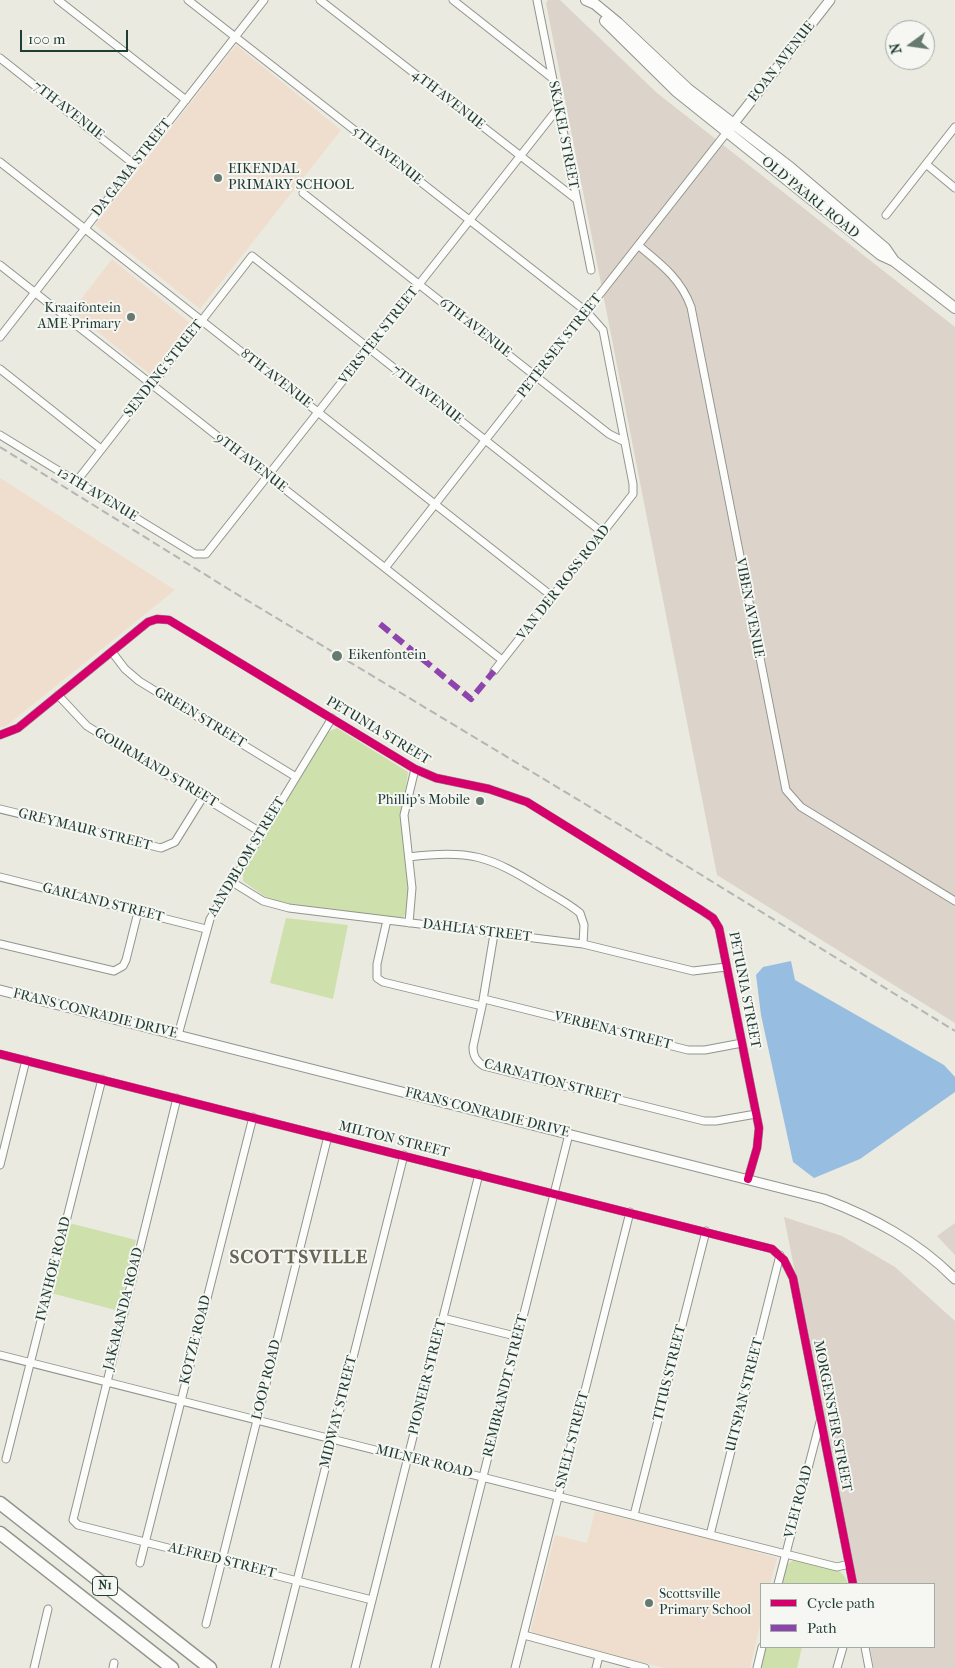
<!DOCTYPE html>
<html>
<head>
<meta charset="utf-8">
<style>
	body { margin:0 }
	#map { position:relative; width:955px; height:1668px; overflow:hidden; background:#ebeae0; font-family:"IM FELL French Canon",serif }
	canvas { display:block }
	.legend { position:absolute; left:760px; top:1583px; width:175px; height:65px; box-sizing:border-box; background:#f6f6f2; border:1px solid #a0aca6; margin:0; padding:6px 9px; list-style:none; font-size:15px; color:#1f3d34 }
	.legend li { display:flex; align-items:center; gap:10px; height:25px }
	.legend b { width:25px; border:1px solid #a0aca6 }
	.north { position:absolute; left:885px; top:20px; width:50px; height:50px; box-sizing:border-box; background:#f6f6f2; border:1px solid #a0aca6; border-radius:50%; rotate:256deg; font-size:14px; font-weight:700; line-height:20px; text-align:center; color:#1f3d34 }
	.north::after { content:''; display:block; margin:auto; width:18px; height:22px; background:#667a70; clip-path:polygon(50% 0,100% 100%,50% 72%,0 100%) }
	.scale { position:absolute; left:20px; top:30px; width:108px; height:22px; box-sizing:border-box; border:2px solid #1f3d34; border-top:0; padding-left:6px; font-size:15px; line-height:18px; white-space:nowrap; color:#1f3d34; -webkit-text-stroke:4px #f6f6f2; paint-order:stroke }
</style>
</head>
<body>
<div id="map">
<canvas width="955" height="1668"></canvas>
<ul class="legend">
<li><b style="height:6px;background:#d6006c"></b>Cycle path</li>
<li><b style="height:6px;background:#8e44ad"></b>Path</li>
</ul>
<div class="north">N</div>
<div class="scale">100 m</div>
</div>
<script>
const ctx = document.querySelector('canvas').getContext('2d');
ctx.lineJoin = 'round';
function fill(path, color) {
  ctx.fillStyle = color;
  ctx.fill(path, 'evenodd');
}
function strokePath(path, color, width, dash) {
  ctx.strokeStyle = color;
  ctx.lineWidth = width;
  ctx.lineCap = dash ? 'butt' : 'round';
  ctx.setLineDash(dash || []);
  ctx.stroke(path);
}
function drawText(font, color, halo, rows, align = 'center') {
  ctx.font = font + ' "IM FELL French Canon",serif';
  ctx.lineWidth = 4;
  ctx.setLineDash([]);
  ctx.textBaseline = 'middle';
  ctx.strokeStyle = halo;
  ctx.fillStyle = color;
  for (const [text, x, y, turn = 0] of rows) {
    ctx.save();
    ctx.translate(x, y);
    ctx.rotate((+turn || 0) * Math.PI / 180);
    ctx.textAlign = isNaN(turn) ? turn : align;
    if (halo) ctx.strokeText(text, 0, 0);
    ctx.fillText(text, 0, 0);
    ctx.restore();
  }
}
fill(new Path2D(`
	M 236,45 L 341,130 L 200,309 L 95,225 Z
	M 112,259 L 190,323 L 151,375 L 72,311 Z
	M 0,478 L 175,590 L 5,727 L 0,727 Z
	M 595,1511 L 714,1540 L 777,1558 L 770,1584 L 761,1584 L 761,1621 L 750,1668 L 664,1668 L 534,1635 L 531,1630 L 555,1535 L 587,1543 Z`), '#efdecd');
fill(new Path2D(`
	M 548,0 L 560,0 L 657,93 L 955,327 L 955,1023 L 717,875 L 546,3 Z
	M 784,1217 L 842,1236 L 895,1267 L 955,1321 L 955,1668 L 874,1668 L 870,1647 L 934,1647 L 934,1584 L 857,1584 Z
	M 955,1223 L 955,1255 L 937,1236 Z`), '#dcd3cb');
fill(new Path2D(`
	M 337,728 L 408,772 L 401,822 L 408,891 L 407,913 L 402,918 L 278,902 L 264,896 L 243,881 L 243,873 L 328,732 Z
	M 286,918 L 348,925 L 333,999 L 270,983 Z
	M 69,1223 L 136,1240 L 119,1311 L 51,1293 Z
	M 795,1559 C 812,1564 844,1564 848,1584 L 781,1584 L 785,1566 Z
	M 766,1647 L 802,1647 L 797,1668 L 760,1668 Z`), '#cee0ab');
fill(new Path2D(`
	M 791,961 L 795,980 L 944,1065 L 955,1077 L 955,1092 L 860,1159 L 814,1178 L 793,1162 L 761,1015 L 756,975 L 763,967 Z`), '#97bee1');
const minor = new Path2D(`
	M 58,0 L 186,100
	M 188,0 L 587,312 L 603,330 L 633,484 L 633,494 L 494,671
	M 320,0 L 576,199
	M 453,0 L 552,78
	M 537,0 L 591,270
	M 0,58 L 135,165
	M 0,162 L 553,597
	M 926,164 L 955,188
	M 303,193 L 609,434 L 625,442
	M 886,215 L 955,127
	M 639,246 C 661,264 681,279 691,307 L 786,790 L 801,807 L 955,901
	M 0,265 L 502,660
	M 0,337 L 264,0
	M 0,369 L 101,449
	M 0,435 L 195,554 L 206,554 L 559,107
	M 76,482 L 252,256 L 603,533
	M 385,568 L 727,132
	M 112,652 L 125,669 L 139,681 L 296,777
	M 58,695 L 87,726 L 262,833
	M 0,735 L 18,728 L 148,622 L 157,619 L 169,620 L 415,769 L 436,778 L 489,789 L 527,802 L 701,910 L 713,918 L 719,928 L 759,1128 L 757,1148 L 748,1179
	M 0,809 L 161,848 L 175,842 L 203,797
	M 409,857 C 469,849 490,856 541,888 C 554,896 568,903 580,913 L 584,925 L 583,944
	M 0,877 L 206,929
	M 232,882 L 263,901 L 289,908 L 583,944 L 693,971 L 726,967
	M 387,920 L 377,964 L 377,978 L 383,982 L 482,1006
	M 409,923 L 412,888 L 404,815 L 415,769
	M 494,934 L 482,1006 L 473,1047 C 473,1056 476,1061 484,1066 L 704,1121 L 716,1121 L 756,1114
	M 0,944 L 114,971 L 123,966 L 126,960 L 138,912
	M 484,999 L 688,1050 L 705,1050 L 742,1043
	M 178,1035 L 210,919 L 332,718
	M 0,1054 L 772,1249 L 784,1260 L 793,1278 L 853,1584
	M 177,1098 L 73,1520 L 78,1525 L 372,1600
	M 0,1165 L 26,1060
	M 443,1318 L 519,1337
	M 0,1355 L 837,1567 L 849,1564
	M 6,1459 L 102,1079
	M 634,1515 L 706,1231
	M 710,1535 L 780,1255
	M 140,1563 L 253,1117
	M 778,1584 L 820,1422
	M 206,1624 L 328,1136
	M 524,1635 L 645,1668
	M 865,1647 L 869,1668
	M 34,1668 L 48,1609
	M 113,1668 L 114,1663
	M 275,1668 L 404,1155
	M 355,1668 L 479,1174
	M 435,1668 L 569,1134
	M 515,1668 L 630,1212
	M 596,1668 L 599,1656
	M 757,1668 L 762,1647
	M 837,1668 L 843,1647`);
const tertiary = new Path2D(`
	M 727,132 L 830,0
	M 0,990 L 824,1199 C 874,1218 917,1241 955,1279`);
const secondary = new Path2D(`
	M 586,0 L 595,4 L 618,23 L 688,89 L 791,168 L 885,248 L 894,261 L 955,308
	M 605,21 L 676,91 L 881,255 L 894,261`);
const motorway = new Path2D(`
	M 0,1503 L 210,1668
	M 0,1533 L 172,1668`);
strokePath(minor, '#90958e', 9);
strokePath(tertiary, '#90958e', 11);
strokePath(secondary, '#90958e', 12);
strokePath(motorway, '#90958e', 15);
strokePath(minor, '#fcfcfa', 7);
strokePath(tertiary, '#fcfcfa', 9);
strokePath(secondary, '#fcfcfa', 10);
strokePath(motorway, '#fcfcfa', 12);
strokePath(new Path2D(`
	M 0,447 L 230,590 L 625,828 L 955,1031`), '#b3b6b4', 2, [8, 4]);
strokePath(new Path2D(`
	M 380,624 L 471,699 L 494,671`), '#8e44ad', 6, [12, 6]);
strokePath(new Path2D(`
	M 0,735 L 18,728 L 148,622 L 157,619 L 169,620 L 415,769 L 436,778 L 489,789 L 527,802 L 701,910 L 713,918 L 719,928 L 759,1128 L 757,1148 L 748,1179
	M 0,1054 L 772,1249 L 784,1260 L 793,1278 L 853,1584`), '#d6006c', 8);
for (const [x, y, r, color] of [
	[218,178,5,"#667a70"],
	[131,317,5,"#667a70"],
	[337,656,6,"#667a70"],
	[480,801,5,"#667a70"],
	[649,1603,5,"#667a70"]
]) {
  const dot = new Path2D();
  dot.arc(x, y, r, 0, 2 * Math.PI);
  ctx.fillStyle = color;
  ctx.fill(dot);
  strokePath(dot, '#f6f6f2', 2);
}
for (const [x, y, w] of [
	[105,1586,25]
]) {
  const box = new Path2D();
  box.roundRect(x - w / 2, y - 9.5, w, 19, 4);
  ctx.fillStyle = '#f6f6f2';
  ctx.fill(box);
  strokePath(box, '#1f3d34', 1);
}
drawText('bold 12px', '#1f3d34', null, [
	["N1",105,1586]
]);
drawText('14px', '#1f3d34', '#f6f6f2', [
	["EOAN AVENUE",782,62,-52],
	["4TH AVENUE",448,100,38],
	["7TH AVENUE",68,111,38],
	["SKAKEL STREET",563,135,79],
	["5TH AVENUE",387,156,38],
	["DA GAMA STREET",132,168,-52],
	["OLD PAARL ROAD",810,198,39],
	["6TH AVENUE",475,328,38],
	["VERSTER STREET",379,336,-52],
	["PETERSEN STREET",560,346,-52],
	["SENDING STREET",164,369,-52],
	["8TH AVENUE",276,379,38],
	["7TH AVENUE",427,395,38],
	["9TH AVENUE",251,463,38],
	["12TH AVENUE",97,495,31],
	["VAN DER ROSS ROAD",564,583,-52],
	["VIBEN AVENUE",749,608,79],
	["GREEN STREET",200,718,31],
	["PETUNIA STREET",378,731,31],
	["GOURMAND STREET",156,768,31],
	["GREYMAUR STREET",85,830,14],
	["AANDBLOM STREET",247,857,-59],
	["GARLAND STREET",103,903,14],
	["DAHLIA STREET",477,931,7],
	["PETUNIA STREET",744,990,79],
	["FRANS CONRADIE DRIVE",95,1014,14],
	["VERBENA STREET",613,1031,14],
	["CARNATION STREET",552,1082,15],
	["FRANS CONRADIE DRIVE",487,1113,14],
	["MILTON STREET",394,1140,14],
	["IVANHOE ROAD",54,1269,-76],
	["JAKARANDA ROAD",124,1309,-76],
	["KOTZE ROAD",196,1340,-76],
	["TITUS STREET",670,1373,-76],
	["PIONEER STREET",428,1377,-76],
	["LOOP ROAD",267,1380,-76],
	["REMBRANDT STREET",506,1386,-76],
	["UITSPAN STREET",745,1395,-76],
	["MIDWAY STREET",339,1412,-76],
	["MORGENSTER STREET",832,1416,79],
	["SNELL STREET",573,1440,-76],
	["MILNER ROAD",424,1462,14],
	["VLEI ROAD",799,1502,-75],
	["ALFRED STREET",222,1561,14]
]);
drawText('14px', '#1f3d34', '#f6f6f2', [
	["EIKENDAL",228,170],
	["PRIMARY SCHOOL",228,186],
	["Kraaifontein",121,309,"right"],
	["AME Primary",121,325,"right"],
	["Eikenfontein",348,656],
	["Phillip's Mobile",470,801,"right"],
	["Scottsville",659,1595],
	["Primary School",659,1611]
], 'left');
ctx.letterSpacing = '1px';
drawText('bold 19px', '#686554', '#f6f6f2', [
	["SCOTTSVILLE",299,1258]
]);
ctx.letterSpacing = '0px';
</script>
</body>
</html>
